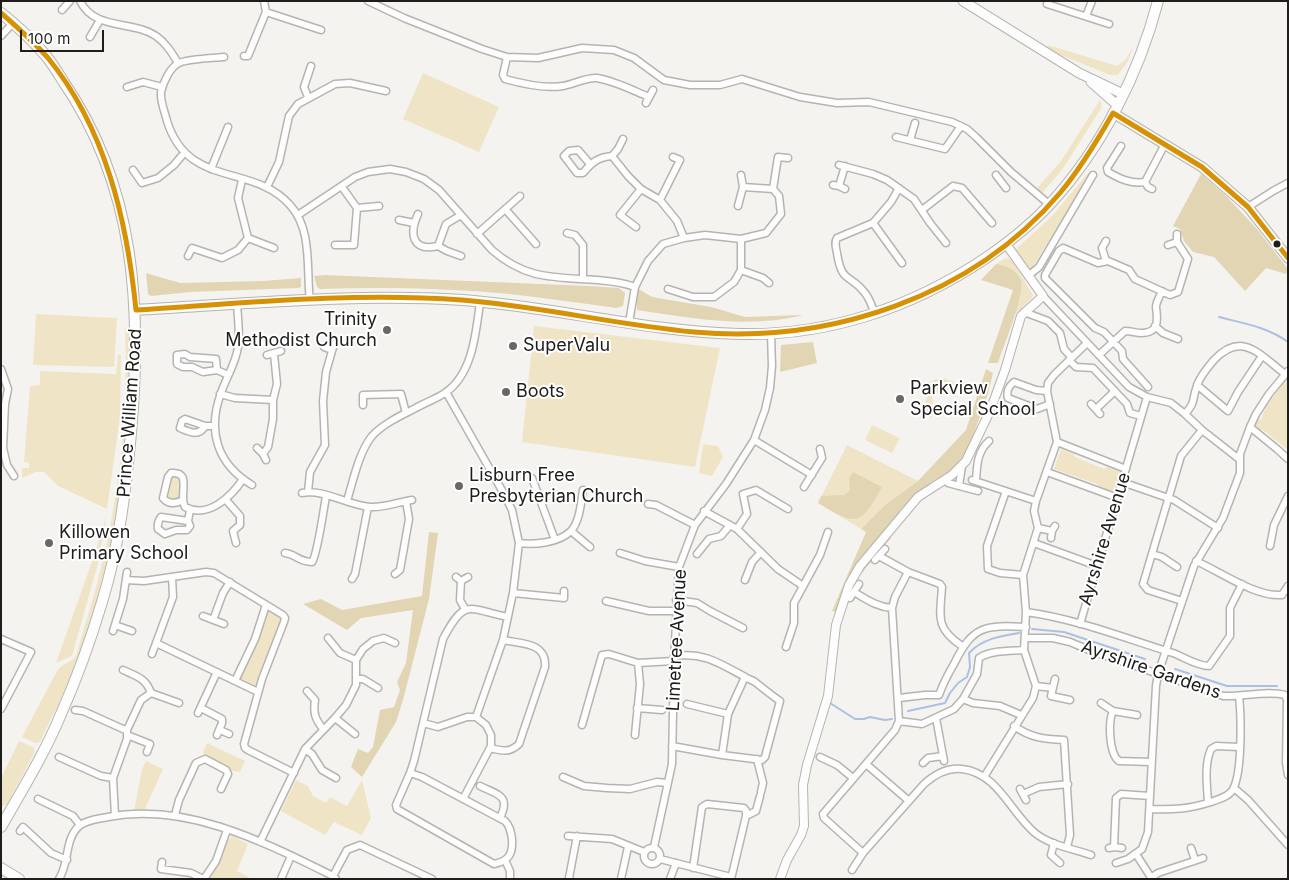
<!DOCTYPE html>
<html>
<head>
<meta charset="utf-8">
<style>
	body { margin:0 }
	#map { position:relative; width:1289px; height:880px; overflow:hidden; background:#f5f3f0; font-family:Inter,sans-serif }
	canvas { display:block }
	.frame { position:absolute; inset:0; border:2px solid #1e1d1c; pointer-events:none }
	.scale { position:absolute; left:20px; top:30px; width:84px; height:22px; box-sizing:border-box; border:2px solid #1e1d1c; border-top:0; padding-left:6px; font-size:15px; line-height:18px; white-space:nowrap; color:#1e1d1c; -webkit-text-stroke:4px #fff; paint-order:stroke }
</style>
</head>
<body>
<div id="map">
<canvas width="1289" height="880"></canvas>
<div class="frame"></div>
<div class="scale">100 m</div>
</div>
<script>
const ctx = document.querySelector('canvas').getContext('2d');
ctx.lineJoin = 'round';
function fill(path, color) {
  ctx.fillStyle = color;
  ctx.fill(path, 'evenodd');
}
function strokePath(path, color, width, dash) {
  ctx.strokeStyle = color;
  ctx.lineWidth = width;
  ctx.lineCap = dash ? 'butt' : 'round';
  ctx.setLineDash(dash || []);
  ctx.stroke(path);
}
function drawText(font, color, halo, rows, align = 'center') {
  ctx.font = font + ' Inter,sans-serif';
  ctx.lineWidth = 4;
  ctx.setLineDash([]);
  ctx.textBaseline = 'middle';
  ctx.strokeStyle = halo;
  ctx.fillStyle = color;
  for (const [text, x, y, turn = 0] of rows) {
    ctx.save();
    ctx.translate(x, y);
    ctx.rotate((+turn || 0) * Math.PI / 180);
    ctx.textAlign = isNaN(turn) ? turn : align;
    if (halo) ctx.strokeText(text, 0, 0);
    ctx.fillText(text, 0, 0);
    ctx.restore();
  }
}
fill(new Path2D(`
	M 1048,45 L 1117,66 L 1125,60 L 1134,46 L 1128,61 L 1118,75 L 1110,75 L 1046,49 Z
	M 423,73 L 499,107 L 479,152 L 403,119 Z
	M 1100,100 L 1102,107 L 1062,170 L 1042,193 L 1037,188 L 1061,161 Z
	M 1093,171 L 1032,268 L 1028,268 L 1017,252 L 1016,249 L 1052,216 L 1089,172 Z
	M 1008,258 L 1013,262 L 1033,295 L 1032,298 L 1014,315 L 1020,298 L 1004,265 L 996,264 L 1004,259 Z
	M 36,314 L 117,318 L 114,367 L 33,365 Z
	M 534,326 L 720,348 L 695,467 L 522,442 Z
	M 125,328 L 130,329 C 130,361 131,394 128,427 C 123,503 103,591 76,663 C 66,690 52,716 40,742 L 35,743 L 22,737 L 57,671 C 62,663 71,663 76,656 C 87,618 99,580 107,542 C 122,471 128,400 125,328 Z
	M 118,355 L 121,355 L 120,417 L 107,509 L 58,486 L 44,472 L 35,472 L 22,478 L 22,468 L 29,468 L 29,463 L 24,462 L 30,386 L 40,385 L 40,371 L 116,374 Z
	M 1288,376 L 1288,450 L 1263,430 L 1259,431 L 1254,427 L 1257,420 L 1261,419 L 1266,407 Z
	M 943,378 L 954,382 L 955,384 L 950,392 L 932,394 L 934,412 L 931,418 L 923,413 L 920,401 L 923,405 L 925,403 L 928,395 L 924,390 C 929,381 933,379 943,378 Z
	M 872,425 L 900,438 L 892,453 L 865,440 Z
	M 703,444 L 718,446 L 723,457 L 712,476 L 699,473 Z
	M 847,445 L 918,481 L 885,505 L 861,529 L 818,503 Z
	M 1061,449 L 1074,454 L 1075,457 L 1104,469 L 1107,467 L 1121,472 L 1115,493 L 1100,487 L 1097,484 L 1054,469 Z
	M 172,475 L 176,475 L 181,480 L 180,496 L 177,500 L 171,501 L 165,496 L 169,479 Z
	M 107,514 L 97,567 L 72,656 L 56,663 L 94,556 Z
	M 267,610 L 269,610 L 280,617 L 282,621 L 264,661 L 256,685 L 254,685 L 240,678 L 254,649 Z
	M 19,741 L 33,747 L 35,752 L 7,804 L 1,807 L 1,778 Z
	M 207,743 L 245,761 L 240,772 L 226,770 L 205,759 L 203,752 Z
	M 146,761 L 163,769 L 144,811 L 134,811 L 142,769 Z
	M 296,780 L 308,786 L 313,796 L 326,803 L 330,797 L 347,806 L 362,780 L 371,818 L 362,835 L 334,822 L 325,835 L 281,811 Z
	M 232,836 L 248,844 L 237,871 L 252,879 L 208,879 L 224,844 Z`), '#efe5c6');
fill(new Path2D(`
	M 1201,174 L 1227,197 L 1257,229 L 1288,269 L 1286,274 L 1266,268 L 1245,291 L 1214,257 L 1193,252 L 1184,241 L 1180,229 L 1173,226 Z
	M 996,264 C 1006,265 1017,270 1021,281 C 1025,295 1003,347 998,363 L 988,363 L 1013,290 L 981,280 Z
	M 146,273 L 180,283 L 263,281 L 301,278 L 301,287 L 298,288 L 190,292 L 151,296 L 148,294 Z
	M 325,275 L 588,286 L 619,288 L 625,293 L 623,306 L 616,308 C 581,303 545,298 510,294 C 447,288 383,287 320,289 L 317,287 L 314,276 Z
	M 637,288 L 652,297 L 711,307 L 745,317 L 803,315 C 749,329 691,318 637,310 Z
	M 813,342 L 817,363 L 780,372 L 781,345 Z
	M 986,369 L 993,373 L 988,394 L 967,452 L 954,468 L 930,483 L 902,508 L 885,533 L 891,538 L 851,586 L 843,614 L 832,611 L 866,532 L 861,529 L 885,505 L 918,481 L 966,430 Z
	M 853,472 L 882,487 C 860,527 856,526 818,503 L 821,496 L 845,495 L 850,490 L 849,478 Z
	M 429,532 L 438,533 L 429,599 L 403,700 L 396,722 L 362,777 L 351,767 L 358,749 L 368,753 L 373,747 L 380,710 L 394,707 L 400,690 L 397,682 L 406,663 L 413,610 L 361,618 L 347,630 L 303,604 L 321,599 L 342,610 L 422,596 Z`), '#e1d5b3');
strokePath(new Path2D(`
	M 1219,317 C 1242,323 1268,327 1288,342
	M 1032,629 L 1064,632 L 1145,659
	M 1175,669 L 1227,686 L 1277,686
	M 830,703 L 855,719 L 864,719 L 870,717 L 885,720 L 892,719
	M 908,711 L 945,703 L 950,693 L 958,683 L 967,677 L 970,667 L 969,653 C 982,639 1000,636 1019,633`), '#abc0e3', 2);
const minor = new Path2D(`
	M 80,1 C 95,31 132,20 156,36 C 166,43 172,53 178,63
	M 368,1 L 404,18 L 482,49 L 507,57 L 538,58 L 582,48 L 614,50 L 634,58 L 664,80 L 690,85 L 720,85 L 742,79 L 800,97 L 837,103 L 869,102 L 952,122 L 967,129 L 976,137 L 1011,172 L 1050,205
	M 1047,4 L 1109,24
	M 62,10 L 70,1
	M 266,12 L 321,30
	M 1086,16 L 1092,1
	M 1,36 L 13,23
	M 90,37 L 100,20
	M 244,56 L 248,56 L 266,12 L 264,1
	M 224,57 C 213,58 187,59 179,63 C 170,67 163,83 161,92 C 160,102 165,112 167,121 C 188,189 253,163 290,205 C 313,230 306,270 310,301
	M 507,57 L 503,75 L 505,79 C 523,84 545,89 563,86 C 574,84 587,77 597,78 C 615,81 632,90 649,97
	M 127,87 L 143,82 L 162,87
	M 308,97 L 304,87 L 311,66
	M 646,103 L 653,90
	M 896,137 L 945,149 L 961,126
	M 623,139 L 618,149 L 612,156 L 628,176 L 641,189 L 660,200 L 677,221 L 684,238
	M 910,140 L 915,123
	M 1121,146 L 1107,168 L 1108,172 C 1120,179 1131,184 1145,182 L 1165,144
	M 590,164 L 578,150 L 569,151 L 564,156 L 577,173 L 583,173 C 591,163 598,157 612,156
	M 839,165 L 873,174 L 887,180 L 914,199 L 930,223 L 946,243
	M 211,169 L 228,127
	M 133,170 L 142,183 L 158,178 L 174,165 L 184,153
	M 996,175 L 1006,188
	M 1145,182 L 1148,187 L 1152,189
	M 833,185 L 839,186 L 845,189
	M 839,186 L 845,166
	M 267,187 L 279,162 L 289,116 L 298,104 L 335,84 L 350,83 L 386,91
	M 743,187 L 773,189
	M 660,200 L 680,160 L 673,157
	M 738,206 L 743,187 L 741,175
	M 1248,207 L 1273,191 L 1288,183
	M 357,208 L 379,206
	M 506,210 L 536,244
	M 922,210 L 953,186 L 962,188 L 992,223
	M 418,214 C 409,234 412,252 438,246 L 447,251 L 461,256
	M 298,215 L 355,177 L 368,172 L 390,169 L 406,172 L 424,179 L 439,190 L 492,250 C 526,280 555,277 597,280 C 610,281 622,282 635,287
	M 399,220 L 414,223
	M 873,223 L 902,263
	M 636,227 L 620,215 L 641,189
	M 567,233 L 575,235 L 583,245 L 583,279
	M 477,234 L 520,196
	M 248,238 L 274,248
	M 1106,241 L 1102,248 L 1106,261
	M 335,245 L 354,245 L 357,208 L 342,187
	M 1168,245 L 1177,242
	M 438,246 L 446,224 L 461,215
	M 188,256 L 192,248 L 222,258 L 238,250 L 248,238 L 238,198 L 242,180
	M 741,270 L 763,278 L 769,283
	M 1028,276 L 1039,267 L 1093,175
	M 668,289 L 693,297 L 714,297 L 734,282 L 741,270 L 741,239
	M 1043,296 L 1129,387 L 1147,397 L 1171,403 L 1185,414 L 1202,430 L 1239,459
	M 237,305 C 238,318 240,334 238,347 C 236,363 226,378 221,393 C 207,431 217,464 252,485
	M 1024,312 L 1048,321 L 1060,333 L 1064,349 L 1072,358
	M 875,314 C 872,307 870,299 865,293 C 850,273 842,285 837,253 C 836,247 834,243 837,238 L 873,223 L 891,202 L 899,188
	M 629,323 L 635,287 L 648,261 L 663,244 L 684,238 L 705,235 L 741,239 L 766,233 L 781,214 L 779,196 L 773,189 L 778,157 L 788,158
	M 1155,326 L 1163,333 L 1178,339
	M 324,347 L 332,350
	M 267,355 L 281,351
	M 1099,355 L 1125,331 C 1131,331 1136,333 1141,333 C 1161,333 1157,318 1156,307 C 1156,302 1160,296 1162,291
	M 1069,360 L 1076,367 L 1093,368 L 1127,404 L 1130,413 L 1141,416
	M 1,369 L 8,389 L 5,404 L 3,448 L 7,465 L 14,476
	M 217,370 L 216,359 L 190,357 L 185,354 L 177,355 L 177,364 L 183,367 L 192,367 L 203,372 L 217,370 L 228,375
	M 1197,385 L 1228,411 L 1238,392 L 1262,356
	M 1148,387 L 1123,359 L 1122,351 L 1104,332 L 1095,328 L 1045,278 L 1045,275 L 1059,251 L 1063,248 L 1098,263 L 1108,261 L 1129,270 L 1135,279 L 1170,295 L 1178,292 L 1188,259 L 1177,242 L 1177,234
	M 1047,391 L 1036,390 L 1014,382 C 1009,386 1006,392 1008,398 L 1037,409 L 1050,404
	M 446,392 L 504,494 L 512,510 L 519,543 L 513,593 L 503,640 L 476,717
	M 220,394 L 235,398 L 273,400
	M 1091,404 L 1100,414
	M 363,405 L 363,395 L 401,394 L 406,413
	M 1096,409 L 1115,391
	M 1185,414 C 1197,400 1191,401 1197,386 C 1199,378 1208,367 1214,360 C 1242,330 1260,355 1285,374
	M 205,426 C 199,437 189,432 180,428 L 182,421 L 185,419 L 205,426 L 213,426
	M 1250,427 L 1277,449 L 1288,459
	M 754,440 L 812,475
	M 1057,442 L 1126,469
	M 257,448 L 263,454 L 266,460
	M 263,454 L 268,447 L 273,419 L 273,400 L 277,384 L 274,354
	M 1047,472 L 1118,498
	M 532,478 L 555,540
	M 972,480 L 1036,501
	M 976,481 C 977,465 977,452 989,441
	M 1122,482 L 1174,500 L 1218,528
	M 948,483 L 978,491
	M 959,486 L 962,466
	M 804,487 L 822,458 L 820,449
	M 1006,491 L 987,546 L 988,569 L 1000,573 L 1023,575
	M 308,492 L 310,472 L 325,445 L 323,401 L 326,372 L 334,344
	M 302,493 C 325,489 347,505 370,507 C 384,508 398,502 412,500
	M 226,500 L 240,516 L 240,525 L 233,531 L 236,543
	M 181,501 C 174,504 168,504 163,498 L 168,477 L 171,473 C 193,471 178,495 185,507 C 208,519 231,497 243,479
	M 347,501 C 353,481 359,452 372,436 C 383,424 400,416 414,409 C 424,403 436,399 445,393 C 473,374 476,332 480,302
	M 648,504 L 656,505 L 695,525
	M 704,511 L 737,529 L 778,569 L 803,586
	M 188,521 L 161,517 C 158,521 157,524 158,529 L 165,534 L 176,530 L 187,530 L 190,526 L 188,521 L 190,510
	M 1038,528 L 1052,531
	M 737,529 L 747,514 L 743,494 L 756,490 L 788,509
	M 571,531 L 590,547
	M 1051,538 L 1052,531 L 1055,526
	M 519,543 C 534,545 559,543 571,531 C 580,521 581,502 583,490
	M 1034,543 L 1097,566
	M 1270,546 L 1274,525 L 1288,496
	M 285,553 C 296,554 298,562 312,562 C 317,556 324,508 326,496
	M 620,553 L 645,561 L 679,567
	M 697,554 L 709,539 L 721,536 L 730,525
	M 1152,554 L 1162,557 L 1177,567
	M 879,556 L 908,572
	M 875,560 L 885,549
	M 1196,561 C 1221,572 1255,597 1282,595 L 1288,586
	M 395,574 L 400,570 L 409,519 L 406,501
	M 456,577 L 461,581 L 468,577
	M 352,579 L 355,574 L 368,507
	M 126,580 L 144,581 L 206,572 L 214,573 L 283,615 L 285,618 L 284,622 L 262,679 L 244,744 L 245,748 L 248,750 L 294,773
	M 745,580 L 752,562 L 761,552
	M 461,581 L 460,600 L 465,609
	M 854,592 C 866,599 877,607 892,608
	M 513,593 L 564,598 L 564,591
	M 850,598 L 859,584
	M 676,600 L 697,603 L 710,611 L 743,628
	M 606,601 L 649,611 L 676,611
	M 1182,601 L 1148,590 L 1143,584 L 1181,456 L 1202,430
	M 1026,612 C 1077,619 1124,638 1173,653 C 1184,657 1197,666 1209,666 L 1230,636 L 1230,608 L 1242,584
	M 203,616 L 224,624
	M 213,620 L 223,593 L 230,582
	M 1080,624 L 1147,397
	M 115,625 L 132,631
	M 113,631 L 123,599 L 127,572
	M 328,638 L 340,653 L 356,660
	M 1025,638 L 1053,638 L 1070,642 L 1094,652 L 1223,696 C 1242,697 1268,690 1285,695 L 1287,700 L 1286,763 L 1288,775
	M 1,639 L 31,652 L 1,709
	M 156,643 L 258,692
	M 786,647 L 794,623 L 794,603 L 820,555 L 828,532
	M 152,654 L 173,597 L 172,577
	M 123,670 C 136,676 146,678 151,693
	M 357,679 L 363,679 L 378,688
	M 1055,679 L 1051,696 L 1070,700
	M 235,681 L 255,639 L 266,605
	M 1036,686 L 1053,688
	M 307,691 L 315,700 C 313,713 315,719 323,729
	M 899,698 L 925,695 L 939,695 C 943,684 948,674 954,664 C 973,625 985,625 1026,627
	M 963,699 L 973,703 L 1000,706 L 1021,715
	M 1101,703 L 1113,711 L 1137,715
	M 687,704 L 728,714
	M 201,708 L 222,719 L 222,723 L 217,735
	M 637,708 L 662,710
	M 75,710 L 83,711 L 123,729 L 127,730
	M 1113,711 C 1108,722 1109,754 1119,761 L 1151,762
	M 198,713 L 217,672
	M 335,718 L 355,734
	M 936,718 L 944,761
	M 899,721 L 922,724 L 954,709 L 963,699 L 977,674 L 979,658 C 991,650 1010,651 1024,650
	M 423,723 L 438,727 L 467,717 L 476,717 L 486,725 L 491,735 L 491,746 L 463,799
	M 582,725 L 602,655 L 609,654 L 638,663 L 674,661
	M 1014,726 C 1031,738 1044,739 1064,740 L 1070,835 L 1067,847
	M 220,730 L 229,734
	M 127,735 L 150,744 L 147,752
	M 635,735 L 640,684 L 638,663
	M 672,746 L 722,755 L 762,760 L 765,757 L 780,701 C 771,695 764,689 755,682 C 752,680 748,679 745,677 C 719,663 704,652 674,656
	M 490,748 C 502,751 510,753 519,744 L 545,667 C 547,642 521,644 503,640
	M 305,749 L 312,754 L 322,770 L 336,778
	M 722,755 L 728,714 L 745,677
	M 59,757 L 101,776 L 113,778
	M 820,757 L 837,765 L 853,778
	M 757,759 L 763,783 L 761,792
	M 923,763 L 928,758 L 943,756
	M 866,764 L 909,801
	M 410,773 L 422,777 L 505,821 C 510,826 511,832 512,839 C 513,854 509,861 494,864 L 397,809 L 396,805 L 410,773 L 414,761 L 443,639 C 465,597 468,609 508,617
	M 563,777 L 584,786 L 607,788 L 630,789 L 657,782 L 667,783
	M 984,777 L 1033,698 L 1036,686 L 1024,650 L 1026,612 L 1023,575 L 1038,528 L 1034,511 L 1036,501 L 1057,442 L 1047,391 L 1048,383 L 1054,375 L 1087,343
	M 480,786 C 498,795 511,795 500,818
	M 1234,788 L 1248,800 L 1288,845
	M 1020,789 L 1026,800
	M 1023,794 L 1039,787 L 1068,784
	M 38,799 L 73,816 L 80,825
	M 1208,802 C 1207,785 1204,765 1211,749 L 1216,746 L 1239,747
	M 1150,809 C 1173,810 1189,809 1211,802 C 1218,799 1226,798 1231,792 C 1243,779 1241,715 1239,696
	M 175,815 L 179,800 L 196,763 L 205,759 L 226,770 L 228,774 L 221,789
	M 115,816 L 113,778 L 127,739 L 127,730 L 141,700 L 151,693 L 179,703
	M 746,816 L 756,811 L 760,796
	M 20,831 L 23,827 L 51,853 L 67,860
	M 568,836 L 612,839 L 644,852
	M 260,842 L 305,749 L 335,718 L 346,705 L 356,685 L 356,660 L 363,649 L 373,641 L 384,638 L 395,643
	M 1054,843 L 1051,855 L 1060,863
	M 654,847 L 672,764 L 674,661 L 679,567 L 695,525 L 726,484 L 754,440 L 765,410 L 770,388 L 772,366 L 771,334
	M 1114,847 L 1116,798 L 1121,794 L 1150,796
	M644 856a8 8 0 1 1 16 0a8 8 0 1 1-16 0Z
	M 1109,848 L 1114,847 L 1122,848
	M 1191,848 L 1195,860
	M 863,853 L 824,818 L 823,814 L 895,730 L 899,721 L 892,608 L 895,597 L 908,572 L 940,584 L 942,587 C 940,617 935,628 962,646
	M 1136,854 L 1152,879
	M 660,859 L 731,877
	M 505,860 L 510,871 L 510,879
	M 162,862 L 161,869 L 191,873 L 203,879
	M 1116,863 L 1128,859 L 1142,849 L 1148,832 L 1156,686 L 1158,674 L 1194,566 L 1223,518 L 1240,473 L 1240,454 L 1250,427 L 1256,414 L 1269,394 L 1288,371
	M 693,868 L 702,807 L 707,804 L 744,808 L 746,811 L 746,816 L 731,879
	M 852,870 L 863,853 L 924,784 C 935,774 947,767 962,769 C 998,773 1010,812 1035,833 C 1050,845 1073,849 1091,855
	M 333,876 L 347,850 L 360,845 L 432,879
	M 1152,877 L 1158,873 L 1203,858
	M 59,879 C 70,862 64,840 79,826 C 86,820 98,819 108,817 C 187,802 264,842 333,876 L 336,879
	M 204,879 L 216,861 L 227,830
	M 281,879 L 291,856
	M 570,879 L 569,878 L 577,836
	M 621,879 L 628,847
	M 670,879 L 676,863`);
const tertiary = new Path2D(`
	M 780,879 L 787,860 L 801,835 L 804,826 L 803,785 L 807,765 L 828,696 L 836,625 L 849,585 L 860,566 L 918,497 L 952,475 L 966,461 L 990,411 L 1005,370 L 1021,316 L 1043,296 L 1006,244`);
const secondary = new Path2D(`
	M 963,1 L 1079,73 L 1123,94
	M 1091,82 L 1117,105
	M 1113,113 L 1202,167 L 1248,207 L 1288,258`);
const primary = new Path2D(`
	M 1,13 C 17,26 33,40 46,56 C 52,63 58,73 63,81 C 136,187 142,309 131,433 C 126,489 119,547 102,602 C 91,639 77,678 61,714 C 45,753 22,790 1,827
	M 136,310 C 243,304 356,293 463,300 C 556,307 647,332 740,334 C 829,336 913,307 986,258 C 1009,242 1031,225 1050,204 C 1101,149 1139,74 1158,1
	M 1,868 L 19,879`);
strokePath(minor, '#b5b4b1', 9);
strokePath(tertiary, '#b5b4b1', 10);
strokePath(secondary, '#b5b4b1', 11);
strokePath(primary, '#b5b4b1', 12);
strokePath(minor, '#fefdfd', 6);
strokePath(tertiary, '#fefdfd', 8);
strokePath(secondary, '#fefdfd', 9);
strokePath(primary, '#fefdfd', 10);
strokePath(new Path2D(`
	M 1,13 C 17,27 34,42 48,58 C 106,129 127,221 136,310 C 244,303 353,292 462,300 C 540,306 616,325 694,332 C 829,344 971,298 1060,193 C 1081,168 1097,141 1113,113 L 1202,167 L 1248,207 L 1288,258`), '#d69104', 5);
for (const [x, y, r, color] of [
	[1277,244,4.5,"#1e1d1c"],
	[387,330,5,"#696866"],
	[513,346,5,"#696866"],
	[506,392,5,"#696866"],
	[900,399,5,"#696866"],
	[459,486,5,"#696866"],
	[49,543,5,"#696866"]
]) {
  const dot = new Path2D();
  dot.arc(x, y, r, 0, 2 * Math.PI);
  ctx.fillStyle = color;
  ctx.fill(dot);
  strokePath(dot, '#fff', 2);
}
drawText('18px', '#1e1d1c', '#fff', [
	["Trinity",377,320,"right"],
	["Methodist Church",377,341,"right"],
	["SuperValu",523,346],
	["Parkview",910,389],
	["Special School",910,410],
	["Boots",516,392],
	["Lisburn Free",469,476],
	["Presbyterian Church",469,497],
	["Killowen",59,533],
	["Primary School",59,554]
], 'left');
drawText('18px', '#1e1d1c', '#fff', [
	["Prince William Road",130,413,-86],
	["Ayrshire Avenue",1105,539,-73],
	["Limetree Avenue",677,640,-87],
	["Ayrshire Gardens",1151,670,19]
]);
</script>
</body>
</html>
